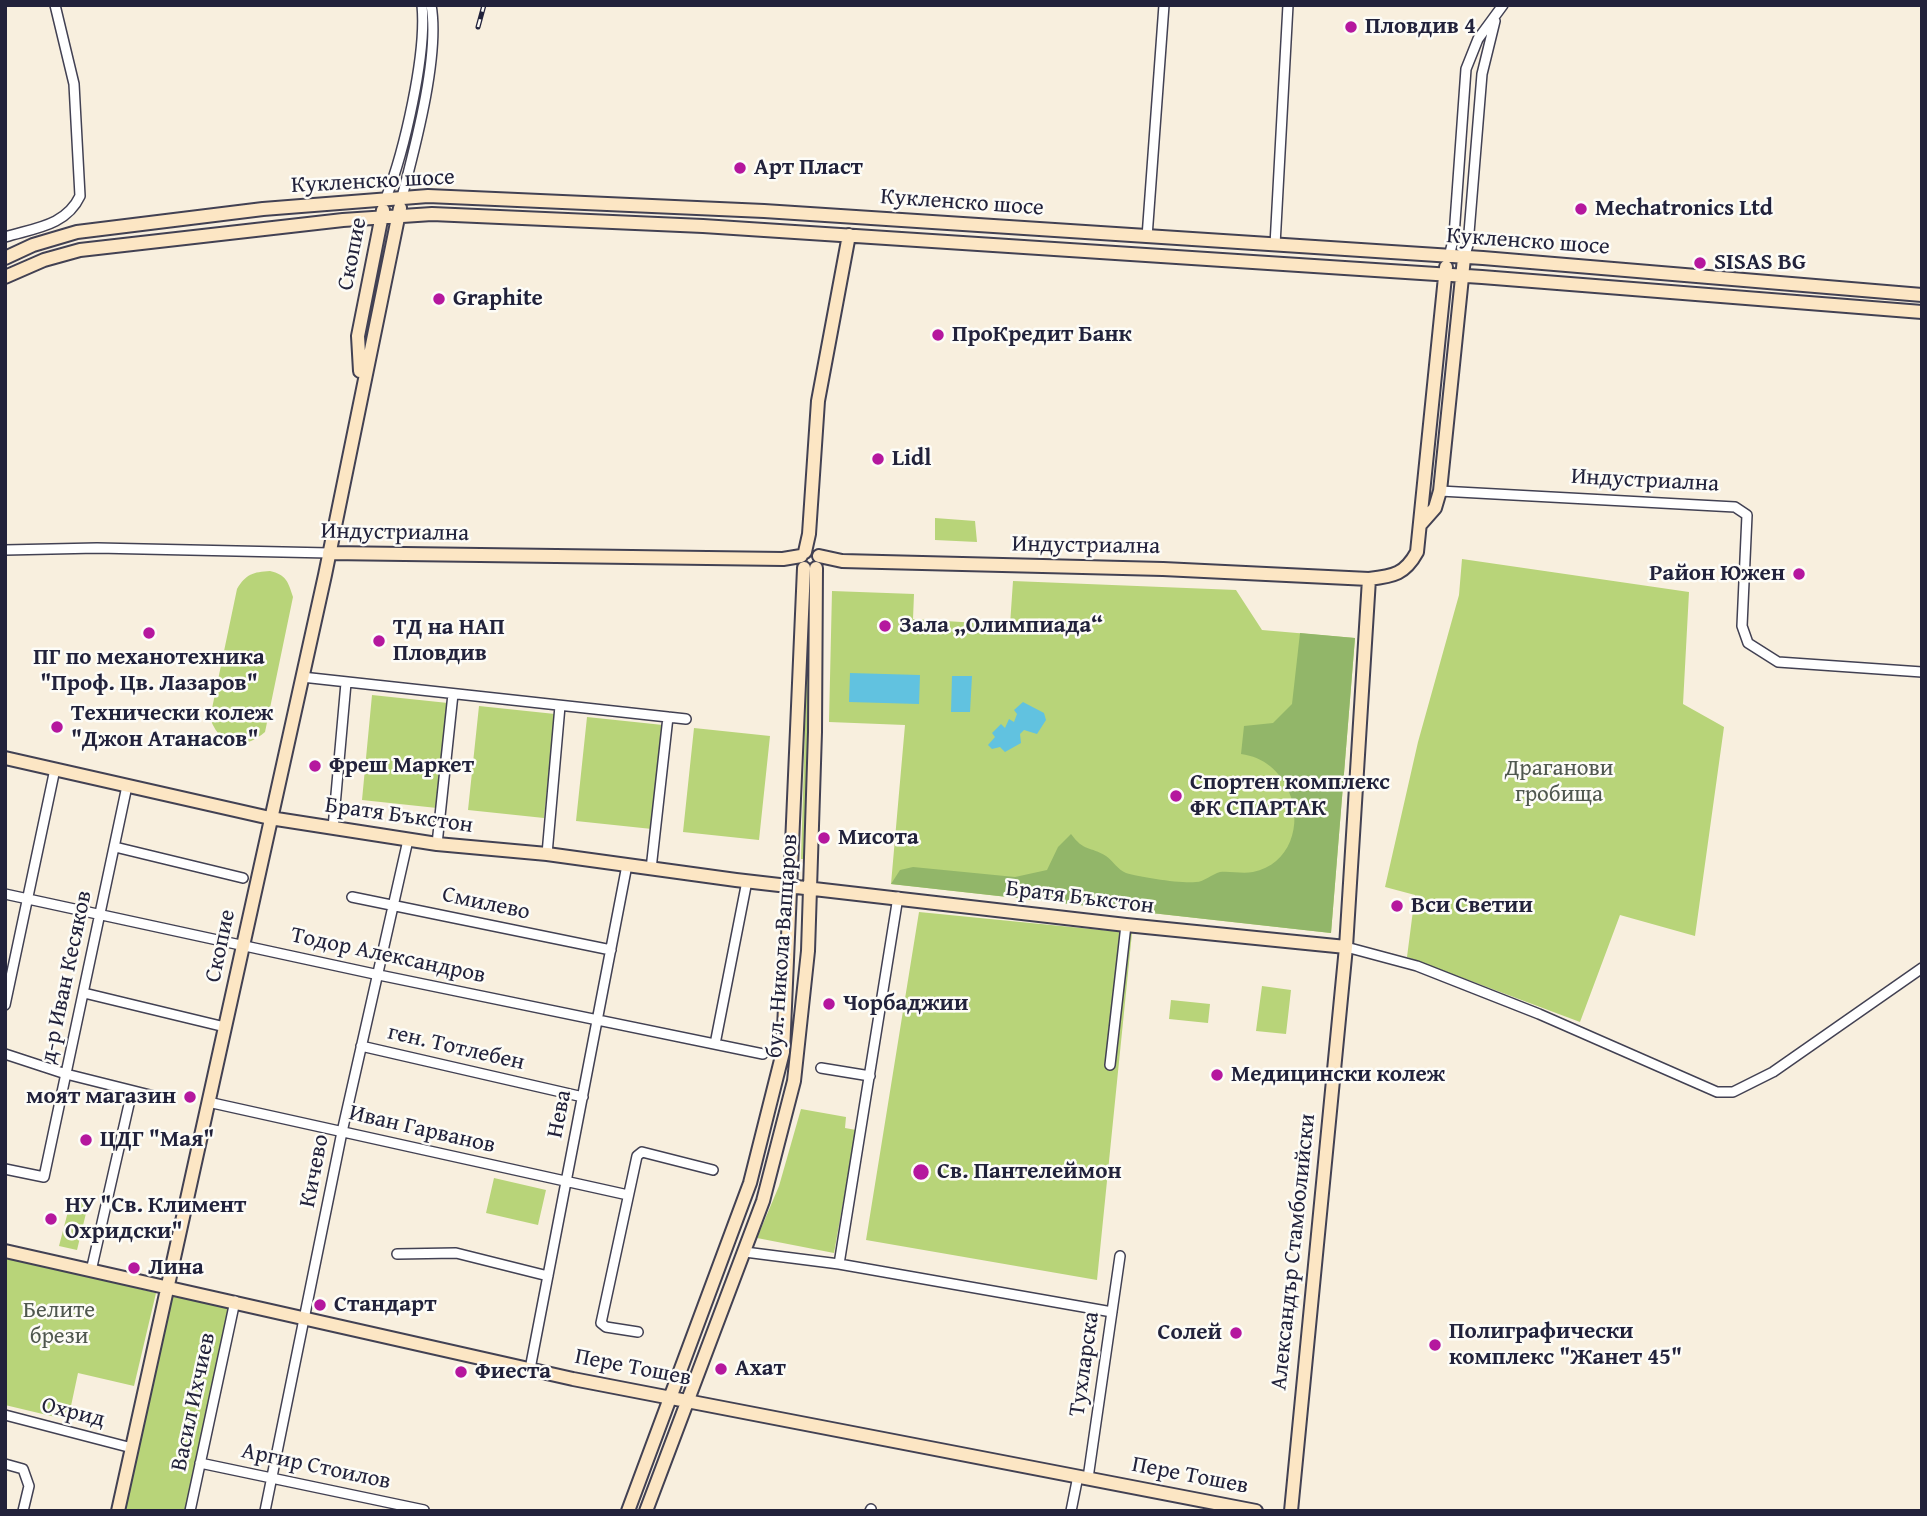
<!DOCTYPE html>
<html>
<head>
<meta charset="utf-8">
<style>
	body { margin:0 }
	#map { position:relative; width:1927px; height:1516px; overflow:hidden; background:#f8efde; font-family:"Gentium Book Plus",serif }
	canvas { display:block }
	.frame { position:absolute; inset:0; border:7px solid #22223b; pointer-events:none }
</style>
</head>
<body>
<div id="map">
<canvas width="1927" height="1516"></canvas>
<div class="frame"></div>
</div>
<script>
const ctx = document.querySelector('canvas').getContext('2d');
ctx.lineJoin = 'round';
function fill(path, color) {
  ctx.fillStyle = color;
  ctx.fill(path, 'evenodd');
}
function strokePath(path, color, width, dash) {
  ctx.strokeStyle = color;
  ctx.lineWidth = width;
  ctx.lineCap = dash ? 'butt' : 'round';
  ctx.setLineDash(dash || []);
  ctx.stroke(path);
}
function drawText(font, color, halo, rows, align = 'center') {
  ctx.font = font + ' "Gentium Book Plus",serif';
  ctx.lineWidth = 5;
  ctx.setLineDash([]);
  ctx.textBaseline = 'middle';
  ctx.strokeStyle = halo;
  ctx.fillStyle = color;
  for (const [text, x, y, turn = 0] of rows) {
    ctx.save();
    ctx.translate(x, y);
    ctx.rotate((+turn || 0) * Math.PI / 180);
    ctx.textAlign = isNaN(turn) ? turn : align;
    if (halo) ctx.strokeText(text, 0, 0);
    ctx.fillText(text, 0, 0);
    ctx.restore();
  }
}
fill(new Path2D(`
	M 935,518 L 975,521 L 977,542 L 935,540 Z
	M 1462,559 L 1689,592 L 1683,704 L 1724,727 L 1695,936 L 1620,915 L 1580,1022 L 1407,957 L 1415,895 L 1385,887 L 1418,742 L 1459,595 Z
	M 270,571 C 286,575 288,581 293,597 L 265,732 C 243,751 220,747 210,718 L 237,589 C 246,574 253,572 270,571 Z
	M 1013,581 L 1236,590 L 1262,630 L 1355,638 L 1331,933 L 891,884 L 905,725 L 829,722 L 832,591 L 914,594 L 913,619 L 1010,625 Z
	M 809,596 L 814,597 L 807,859 L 801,859 Z
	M 372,695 L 448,703 L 437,808 L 362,800 Z
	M 479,706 L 555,714 L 544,818 L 468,810 Z
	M 587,717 L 663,725 L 652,829 L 576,821 Z
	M 694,728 L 770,736 L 759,840 L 683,832 Z
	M 919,912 L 1132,933 L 1097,1280 L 866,1240 Z
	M 1262,986 L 1291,990 L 1286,1034 L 1256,1031 Z
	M 1171,1000 L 1210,1004 L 1208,1023 L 1169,1019 Z
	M 801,1109 L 846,1117 L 845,1128 L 856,1130 L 834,1253 L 757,1238 L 779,1186 Z
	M 494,1178 L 546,1190 L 538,1225 L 486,1213 Z
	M 72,1196 L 89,1201 L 77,1250 L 59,1246 Z
	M 5,1256 L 156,1293 L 134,1386 L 78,1373 L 68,1420 L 5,1405 Z
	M 171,1291 L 229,1304 L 185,1511 L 123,1511 Z`), '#b8d479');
fill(new Path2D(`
	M 1300,633 L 1355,638 L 1331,933 L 891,884 L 900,870 L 913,867 L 1015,877 L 1047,870 L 1058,847 L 1071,834 C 1084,852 1090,846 1106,856 C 1113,861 1118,870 1126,873 C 1140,877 1182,884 1196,882 C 1204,882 1212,874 1220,872 C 1231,871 1242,874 1253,872 C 1290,865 1303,824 1289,792 C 1280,771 1264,757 1241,754 L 1244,726 L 1273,723 L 1292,704 Z`), '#92b669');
fill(new Path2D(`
	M 850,673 L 920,675 L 919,704 L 849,702 Z
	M 952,676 L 972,676 L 970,712 L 951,712 Z
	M 1023,702 L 1044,713 L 1046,720 L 1037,734 L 1024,730 L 1020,734 L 1021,743 L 1005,752 L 1000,747 L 992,749 L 988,745 L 995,737 L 992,733 L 1001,724 L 1005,728 L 1009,719 L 1014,722 L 1017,714 L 1014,710 Z`), '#61c2e0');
const street = new Path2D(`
	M 402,197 C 415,147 440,55 431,5
	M 386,198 C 404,152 427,54 422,5
	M 5,237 C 34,228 66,226 80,196 L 74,84 L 55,5
	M 1147,237 L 1164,5
	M 1275,245 L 1288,5
	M 1449,257 L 1454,236 L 1466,69 L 1478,39 L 1503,5
	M 1464,258 L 1468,245 L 1482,74 L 1495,21
	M 1440,491 L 1735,507 L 1747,515 L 1742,626 L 1748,643 L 1778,662 L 1922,672
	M 5,550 L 97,548 L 329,553
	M 302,677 L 686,719
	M 333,828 L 346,683
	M 437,844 L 453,694
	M 115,847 L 243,878
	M 547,854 L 560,706
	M 651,869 L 668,717
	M 5,894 L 379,975 L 763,1054
	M 352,897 L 611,950
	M 1346,947 L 1417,966 L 1539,1014 L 1717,1092 L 1733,1092 L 1773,1072 L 1922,968
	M 84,993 L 225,1027
	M 5,1005 L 55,769
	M 715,1044 L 747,881
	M 361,1046 L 583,1097
	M 5,1054 L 66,1074 L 166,1099
	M 1110,1065 L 1126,925
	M 821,1068 L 870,1076
	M 208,1102 L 628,1195
	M 5,1169 L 44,1177 L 127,786
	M 745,1252 L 839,1264 L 1112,1312
	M 397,1254 L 456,1253 L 548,1276
	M 839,1264 L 898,897
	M 91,1271 L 132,1091
	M 638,1332 L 606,1327 L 601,1323 L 637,1156 L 642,1152 L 713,1170
	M 530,1369 L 627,865
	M 5,1415 L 132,1448
	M 200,1463 L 424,1510
	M 5,1464 L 23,1469 L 29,1486 L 23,1511
	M 1088,1478 L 1120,1256
	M 190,1511 L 235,1301
	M 265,1511 L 342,1132 L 408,840
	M 870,1511 L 871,1509
	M 1071,1511 L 1078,1476`);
const secondary = new Path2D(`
	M 5,258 L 33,245 L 77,232 L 263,209 L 428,196 L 764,211 L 1483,258 L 1922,295
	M 5,277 L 44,260 L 80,250 L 343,220 L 432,214 L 703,226 L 1482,277 L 1922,312
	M 360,371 L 358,336 L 383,210
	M 1420,525 L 1435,508 L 1440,491 L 1464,258
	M 805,552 L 809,534 L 818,401 L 849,235
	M 329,553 L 783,559 L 801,556
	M 819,556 L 842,561 L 1163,569 L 1369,579 C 1394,576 1405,574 1417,552 L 1446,267
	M 5,758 L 270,818 L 437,844 L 547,854 L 736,880 L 1126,925 L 1346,947
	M 5,1251 L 573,1379 L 1256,1511
	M 118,1511 L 325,575 L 400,208
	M 628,1511 L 750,1183 L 783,1052 L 804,568
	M 646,1511 L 763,1201 L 794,1081 L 808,951 L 815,732 L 816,568
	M 1291,1511 L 1346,947 L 1369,579`);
strokePath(street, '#424153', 12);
strokePath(secondary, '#424153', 16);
strokePath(street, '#fff', 9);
strokePath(secondary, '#fce6c4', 12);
const rail = new Path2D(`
	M 478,27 L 484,5`);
strokePath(rail, '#22223b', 5);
strokePath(rail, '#fdfcf7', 2.5, [8]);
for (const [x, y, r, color] of [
	[1351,27,7,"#b5179e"],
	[740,168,7,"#b5179e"],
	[1581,209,7,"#b5179e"],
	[1700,263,7,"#b5179e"],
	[439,299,7,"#b5179e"],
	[938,335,7,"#b5179e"],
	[878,459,7,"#b5179e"],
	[1799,574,7,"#b5179e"],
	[885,626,7,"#b5179e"],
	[149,633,7,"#b5179e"],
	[379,641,7,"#b5179e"],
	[57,727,7,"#b5179e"],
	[315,766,7,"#b5179e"],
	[1176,796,7,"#b5179e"],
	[824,838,7,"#b5179e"],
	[1397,906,7,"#b5179e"],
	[829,1004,7,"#b5179e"],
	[1217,1075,7,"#b5179e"],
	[190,1097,7,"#b5179e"],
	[86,1140,7,"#b5179e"],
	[921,1172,9,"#b5179e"],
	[51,1219,7,"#b5179e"],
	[134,1268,7,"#b5179e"],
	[320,1305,7,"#b5179e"],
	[1236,1333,7,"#b5179e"],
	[1435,1345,7,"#b5179e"],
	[721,1369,7,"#b5179e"],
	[461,1372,7,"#b5179e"]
]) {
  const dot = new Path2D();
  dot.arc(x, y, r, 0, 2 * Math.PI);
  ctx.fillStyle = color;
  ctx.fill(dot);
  strokePath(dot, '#fdfcf7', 2.5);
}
drawText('bold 23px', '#22223b', '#fdfcf7', [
	["Пловдив 4",1365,27],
	["Арт Пласт",754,168],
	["Mechatronics Ltd",1595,209],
	["SISAS BG",1714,263],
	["Graphite",453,299],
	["ПроКредит Банк",952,335],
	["Lidl",892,459],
	["Район Южен",1785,574,"right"],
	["Зала „Олимпиада“",899,626],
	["ТД на НАП",393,628],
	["Пловдив",393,654],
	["ПГ по механотехника",149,658,"center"],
	["\"Проф. Цв. Лазаров\"",149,684,"center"],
	["Технически колеж",71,714],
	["\"Джон Атанасов\"",71,740],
	["Фреш Маркет",329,766],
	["Спортен комплекс",1190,783],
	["ФК СПАРТАК",1190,809],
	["Мисота",838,838],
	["Вси Светии",1411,906],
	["Чорбаджии",843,1004],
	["Медицински колеж",1231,1075],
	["моят магазин",176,1097,"right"],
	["ЦДГ \"Мая\"",100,1140],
	["Св. Пантелеймон",937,1172],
	["НУ \"Св. Климент",65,1206],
	["Охридски\"",65,1232],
	["Лина",148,1268],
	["Стандарт",334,1305],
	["Полиграфически",1449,1332],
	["комплекс \"Жанет 45\"",1449,1358],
	["Солей",1222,1333,"right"],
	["Ахат",735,1369],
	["Фиеста",475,1372]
], 'left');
drawText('23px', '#22223b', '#fdfcf7', [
	["Кукленско шосе",373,182,-3],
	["Кукленско шосе",962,203,4],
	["Кукленско шосе",1528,242,4],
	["Скопие",353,254,-79],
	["Индустриална",1645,481,3],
	["Индустриална",395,533,1],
	["Индустриална",1086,546,1],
	["Братя Бъкстон",399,816,8],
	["Братя Бъкстон",1080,898,7],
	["Смилево",486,904,12],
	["Скопие",221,946,-78],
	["бул. Никола Вапцаров",783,946,-86],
	["Тодор Александров",388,956,12],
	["д-р Иван Кесяков",67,977,-78],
	["ген. Тотлебен",456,1048,13],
	["Нева",560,1114,-79],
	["Иван Гарванов",422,1130,13],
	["Кичево",315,1171,-79],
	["Александър Стамболийски",1294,1252,-84],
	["Тухларска",1085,1364,-82],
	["Пере Тошев",633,1368,11],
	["Васил Ихчиев",194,1402,-78],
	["Охрид",73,1413,14],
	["Аргир Стоилов",316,1467,12],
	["Пере Тошев",1190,1476,11]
]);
drawText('23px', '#4f574e', '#fdfcf7', [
	["Драганови",1559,769],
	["гробища",1559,795],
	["Белите",59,1311],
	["брези",59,1337]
]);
</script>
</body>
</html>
